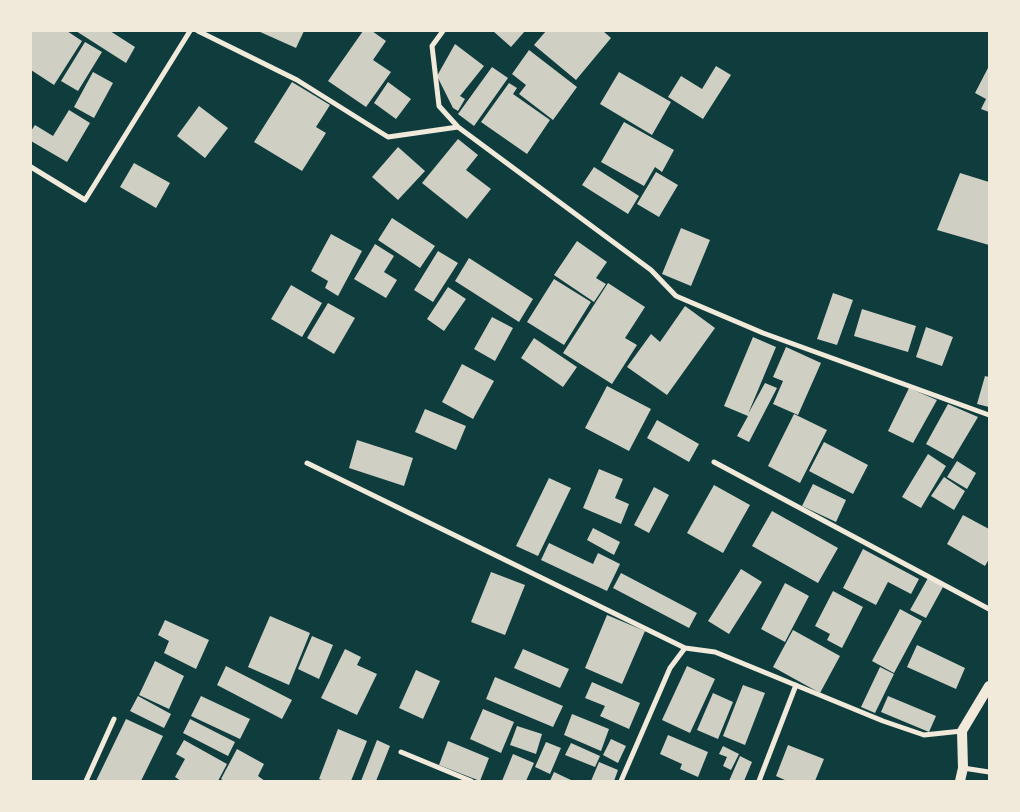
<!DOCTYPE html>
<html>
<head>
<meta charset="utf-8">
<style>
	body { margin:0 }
	#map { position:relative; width:1020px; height:812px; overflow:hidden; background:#0f3d3e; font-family:"Crimson Pro",serif }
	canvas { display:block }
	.frame { position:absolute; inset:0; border:32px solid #f1e9da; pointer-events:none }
</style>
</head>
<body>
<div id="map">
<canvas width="1020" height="812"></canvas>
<div class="frame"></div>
</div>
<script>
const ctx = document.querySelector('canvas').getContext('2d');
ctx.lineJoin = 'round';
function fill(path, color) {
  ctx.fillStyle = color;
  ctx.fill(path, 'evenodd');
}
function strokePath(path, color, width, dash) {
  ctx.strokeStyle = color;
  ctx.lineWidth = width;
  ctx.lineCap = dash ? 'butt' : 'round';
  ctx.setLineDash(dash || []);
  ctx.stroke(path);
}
fill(new Path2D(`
	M 32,31 L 67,31 L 82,41 L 54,85 L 31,70 Z
	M 76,31 L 110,31 L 135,47 L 126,63 Z
	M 258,31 L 304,31 L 296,48 Z
	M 363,31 L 372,31 L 386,41 L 373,60 L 391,72 L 366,107 L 328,81 Z
	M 493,31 L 525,31 L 511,47 Z
	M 546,31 L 603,31 L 611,38 L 576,80 L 534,45 Z
	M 85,42 L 102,52 L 78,91 L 61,81 Z
	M 455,44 L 484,66 L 460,96 L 465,99 L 458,111 L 453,108 L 437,76 Z
	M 529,50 L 577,87 L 553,120 L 519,94 L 526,85 L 512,74 Z
	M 716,66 L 731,75 L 703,119 L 668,97 L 681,76 L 702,89 Z
	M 989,66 L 989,112 L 981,109 L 986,99 L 975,93 Z
	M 492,67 L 508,78 L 474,126 L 458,114 Z
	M 93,72 L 113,83 L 94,118 L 74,107 Z
	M 619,72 L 671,102 L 652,135 L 600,104 Z
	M 292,82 L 330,105 L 316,127 L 326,133 L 302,171 L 254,142 Z
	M 388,82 L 411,99 L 396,119 L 374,103 Z
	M 509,83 L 517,88 L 513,94 L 550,120 L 527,154 L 481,122 Z
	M 199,106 L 228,128 L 205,158 L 177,136 Z
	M 69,110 L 90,123 L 67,162 L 31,141 L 31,131 L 35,125 L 53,136 Z
	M 624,122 L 674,150 L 662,172 L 655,167 L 644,186 L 601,162 Z
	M 458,139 L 478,155 L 466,170 L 491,189 L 467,219 L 422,183 Z
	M 398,147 L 425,171 L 398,200 L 372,177 Z
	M 134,163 L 170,183 L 156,208 L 120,187 Z
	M 594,167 L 639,196 L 628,214 L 582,185 Z
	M 656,172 L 678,185 L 659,217 L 637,204 Z
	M 960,173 L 989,182 L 989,245 L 937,230 Z
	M 392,218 L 435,246 L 420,268 L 378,240 Z
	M 681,228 L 710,240 L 691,286 L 662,274 Z
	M 331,234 L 362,251 L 338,296 L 325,288 L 328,281 L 311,271 Z
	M 577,241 L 607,262 L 596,278 L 606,284 L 594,302 L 554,275 Z
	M 375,244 L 394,256 L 384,272 L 397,280 L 386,298 L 354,279 Z
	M 438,251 L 458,263 L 433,302 L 414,290 Z
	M 469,258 L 533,299 L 519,322 L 455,281 Z
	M 554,279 L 591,302 L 564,345 L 527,322 Z
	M 608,283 L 645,307 L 625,338 L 637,345 L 612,384 L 563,353 Z
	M 291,285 L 322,303 L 302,337 L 271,319 Z
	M 448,287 L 466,299 L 444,331 L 427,319 Z
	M 833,293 L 853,300 L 837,345 L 817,339 Z
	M 328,303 L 355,318 L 334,354 L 307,338 Z
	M 685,306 L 715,328 L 667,395 L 627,367 L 651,334 L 660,342 Z
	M 862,309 L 916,326 L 908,352 L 854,336 Z
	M 492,317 L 513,328 L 495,361 L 474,349 Z
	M 926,327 L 953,337 L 942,366 L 916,357 Z
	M 753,337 L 776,347 L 748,414 L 765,383 L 777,388 L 749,442 L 737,436 L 748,416 L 724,406 Z
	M 534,338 L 577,367 L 563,387 L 521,358 Z
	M 786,347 L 821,363 L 798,415 L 773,404 L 783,381 L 773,377 Z
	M 462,364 L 494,381 L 473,419 L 442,402 Z
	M 985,376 L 989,377 L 989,407 L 977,404 Z
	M 607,386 L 651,409 L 629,451 L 585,428 Z
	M 909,388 L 937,400 L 913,443 L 888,431 Z
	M 948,404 L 978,417 L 953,459 L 926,444 Z
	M 425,409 L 466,426 L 456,450 L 415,432 Z
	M 794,414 L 827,430 L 800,483 L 768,466 Z
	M 657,420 L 699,444 L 689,462 L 647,438 Z
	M 357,440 L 413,458 L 404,486 L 349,468 Z
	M 824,442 L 868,465 L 853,494 L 809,471 Z
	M 928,454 L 946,466 L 921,508 L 902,497 Z
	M 957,461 L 976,473 L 967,489 L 947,477 Z
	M 599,469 L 623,479 L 615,498 L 629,504 L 621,524 L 583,508 Z
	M 944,477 L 965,491 L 954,510 L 931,496 Z
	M 549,478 L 571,488 L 538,556 L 516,546 Z
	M 813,484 L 846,500 L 836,522 L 802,506 Z
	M 714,485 L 750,505 L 723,553 L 687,533 Z
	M 654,487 L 669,495 L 649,533 L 634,525 Z
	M 772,511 L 838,548 L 818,583 L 752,546 Z
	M 963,515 L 989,529 L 989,559 L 985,566 L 947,544 Z
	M 593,528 L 620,542 L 614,555 L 587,540 Z
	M 549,543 L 593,564 L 598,553 L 620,564 L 607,591 L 541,560 Z
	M 863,549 L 919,579 L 911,594 L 888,582 L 876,605 L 843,588 Z
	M 741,569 L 762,582 L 729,634 L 708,621 Z
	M 491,572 L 525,585 L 505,635 L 471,622 Z
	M 621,573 L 697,613 L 689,628 L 613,588 Z
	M 928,578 L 943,587 L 926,618 L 910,610 Z
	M 785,583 L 809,596 L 785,642 L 761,629 Z
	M 833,591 L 863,607 L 842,648 L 827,640 L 830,634 L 815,626 Z
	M 900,609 L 922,621 L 894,673 L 872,661 Z
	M 607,615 L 645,631 L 622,684 L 585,668 Z
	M 270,616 L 310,633 L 289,685 L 248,667 Z
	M 165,620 L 209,640 L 196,669 L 164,653 L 169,641 L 158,635 Z
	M 793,630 L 840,656 L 820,693 L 773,667 Z
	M 312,636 L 333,645 L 319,679 L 298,669 Z
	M 917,645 L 965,668 L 956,689 L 907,667 Z
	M 345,649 L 361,657 L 357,665 L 377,674 L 357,715 L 321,698 Z
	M 523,649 L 569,669 L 560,688 L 514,668 Z
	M 155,661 L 184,676 L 169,709 L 139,695 Z
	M 226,666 L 292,700 L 282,719 L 217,685 Z
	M 687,666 L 715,679 L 690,733 L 662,720 Z
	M 880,667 L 894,674 L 875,713 L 861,707 Z
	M 416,670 L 440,681 L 423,719 L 399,708 Z
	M 495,677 L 563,706 L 553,727 L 486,699 Z
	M 592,682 L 640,703 L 629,729 L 600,716 L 605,706 L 585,698 Z
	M 743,685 L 765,693 L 745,745 L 723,736 Z
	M 713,693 L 733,702 L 718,739 L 697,730 Z
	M 138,696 L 171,714 L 164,728 L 130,711 Z
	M 201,696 L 250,719 L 240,739 L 191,716 Z
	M 888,696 L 936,716 L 929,732 L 881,712 Z
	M 483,709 L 514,722 L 501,753 L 470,739 Z
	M 572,714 L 609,729 L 601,751 L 564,735 Z
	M 126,719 L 163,736 L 141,781 L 96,781 Z
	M 190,719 L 235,742 L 228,756 L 183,733 Z
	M 517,726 L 542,734 L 536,754 L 510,745 Z
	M 338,729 L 367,741 L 351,781 L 324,781 L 319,779 Z
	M 668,735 L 708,752 L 698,777 L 680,769 L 682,764 L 660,754 Z
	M 611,739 L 626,746 L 618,763 L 603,755 Z
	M 184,740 L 227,764 L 218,781 L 181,781 L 175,777 L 185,759 L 176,754 Z
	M 377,740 L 390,746 L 376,781 L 361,781 Z
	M 448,741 L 489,758 L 480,781 L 439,765 Z
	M 546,742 L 561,748 L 550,774 L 535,767 Z
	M 571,743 L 600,756 L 595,767 L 565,755 Z
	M 788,745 L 824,759 L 815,781 L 787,781 L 776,776 Z
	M 723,746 L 739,754 L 731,770 L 723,766 L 727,757 L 719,754 Z
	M 237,749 L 264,764 L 258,776 L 265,781 L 224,781 L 221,779 Z
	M 513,754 L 534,763 L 526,781 L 502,781 Z
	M 740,756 L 752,762 L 744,781 L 729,781 Z
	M 599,762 L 618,770 L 614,781 L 591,781 Z
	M 554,772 L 573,781 L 550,781 Z`), '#cfcfc3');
strokePath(new Path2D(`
	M 198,31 L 297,80 L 388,137 L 458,127
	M 443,31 L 432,46 L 439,106 L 458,127 L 651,270 L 676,296 L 763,333 L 989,415
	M 31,167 L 85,200 L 190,31
	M 714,462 L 989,609
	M 307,463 L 685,648
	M 401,752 L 471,781
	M 963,768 L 989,772
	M 86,781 L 114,719
	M 621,781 L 670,668 L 685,648 L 715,652 L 883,721 L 924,735 L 962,731
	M 759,781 L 796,685`), '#f1e9da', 5);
strokePath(new Path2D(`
	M 960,781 L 963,768 L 962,731 L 989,686`), '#f1e9da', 10);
</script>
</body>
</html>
